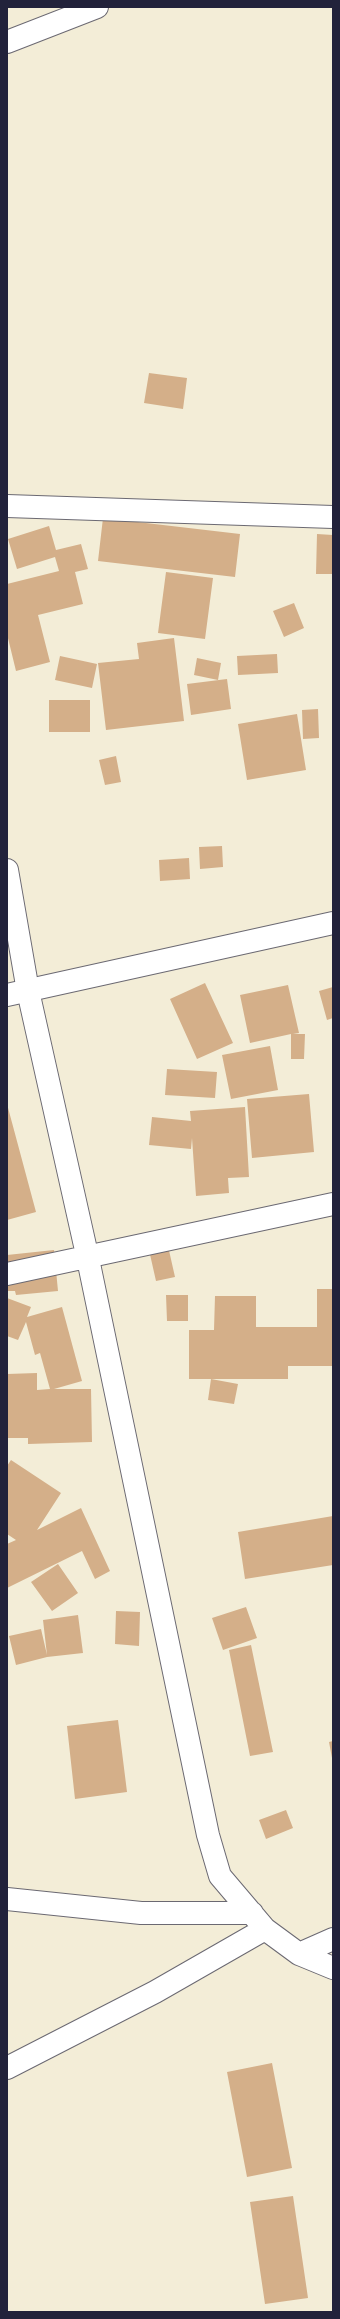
<!DOCTYPE html>
<html>
<head>
<meta charset="utf-8">
<style>
	body { margin:0 }
	#map { position:relative; width:340px; height:2319px; overflow:hidden; background:#f3edd7; font-family:"Gochi Hand",sans-serif }
	canvas { display:block }
	.frame { position:absolute; inset:0; border:8px solid #22223b; pointer-events:none }
</style>
</head>
<body>
<div id="map">
<canvas width="340" height="2319"></canvas>
<div class="frame"></div>
</div>
<script>
const ctx = document.querySelector('canvas').getContext('2d');
ctx.lineJoin = 'round';
function fill(path, color) {
  ctx.fillStyle = color;
  ctx.fill(path, 'evenodd');
}
function strokePath(path, color, width, dash) {
  ctx.strokeStyle = color;
  ctx.lineWidth = width;
  ctx.lineCap = dash ? 'butt' : 'round';
  ctx.setLineDash(dash || []);
  ctx.stroke(path);
}
fill(new Path2D(`
	M 149,373 L 187,378 L 183,409 L 144,403 Z
	M 103,518 L 240,534 L 235,577 L 98,561 Z
	M 49,526 L 56,550 L 81,544 L 88,569 L 75,572 L 83,604 L 38,615 L 50,662 L 16,671 L 7,634 L 7,584 L 59,571 L 55,557 L 17,569 L 8,539 Z
	M 317,534 L 333,535 L 333,574 L 316,574 Z
	M 166,572 L 213,578 L 205,639 L 158,633 Z
	M 294,603 L 304,628 L 284,637 L 273,611 Z
	M 174,638 L 184,721 L 106,730 L 98,663 L 139,659 L 137,643 Z
	M 277,654 L 278,673 L 238,675 L 237,656 Z
	M 60,656 L 97,664 L 92,688 L 55,680 Z
	M 197,658 L 221,663 L 218,680 L 194,675 Z
	M 227,679 L 231,709 L 191,715 L 187,684 Z
	M 49,700 L 90,700 L 90,732 L 49,732 Z
	M 318,709 L 319,738 L 303,739 L 302,710 Z
	M 297,714 L 306,770 L 247,780 L 238,724 Z
	M 116,756 L 121,782 L 105,785 L 99,760 Z
	M 222,846 L 223,867 L 200,869 L 199,847 Z
	M 189,858 L 190,879 L 160,881 L 159,860 Z
	M 205,983 L 233,1043 L 197,1059 L 170,999 Z
	M 288,985 L 299,1033 L 293,1034 L 305,1034 L 304,1059 L 291,1059 L 291,1034 L 250,1043 L 240,995 Z
	M 333,987 L 333,1018 L 327,1020 L 319,991 Z
	M 270,1046 L 278,1090 L 231,1099 L 222,1055 Z
	M 167,1069 L 217,1072 L 215,1098 L 165,1095 Z
	M 309,1094 L 314,1152 L 252,1158 L 247,1099 Z
	M 7,1104 L 36,1212 L 7,1220 Z
	M 245,1107 L 249,1177 L 228,1178 L 229,1193 L 196,1196 L 192,1138 L 191,1149 L 149,1145 L 152,1117 L 191,1121 L 190,1111 Z
	M 168,1246 L 175,1277 L 156,1281 L 149,1250 Z
	M 54,1250 L 58,1291 L 16,1295 L 15,1291 L 7,1291 L 7,1255 Z
	M 317,1289 L 333,1289 L 333,1366 L 288,1366 L 288,1379 L 189,1379 L 189,1330 L 214,1330 L 215,1296 L 256,1296 L 256,1327 L 317,1327 Z
	M 166,1295 L 188,1295 L 188,1321 L 167,1321 Z
	M 7,1298 L 31,1307 L 27,1317 L 62,1307 L 82,1381 L 54,1389 L 91,1389 L 92,1442 L 28,1444 L 28,1438 L 7,1438 L 7,1374 L 37,1373 L 37,1390 L 50,1389 L 40,1353 L 35,1355 L 26,1322 L 18,1340 L 7,1336 Z
	M 211,1379 L 238,1384 L 234,1404 L 208,1400 Z
	M 11,1460 L 61,1493 L 37,1530 L 81,1508 L 110,1571 L 95,1579 L 82,1551 L 7,1588 L 7,1544 L 16,1540 L 7,1534 L 7,1466 Z
	M 333,1516 L 333,1565 L 245,1579 L 238,1532 Z
	M 58,1564 L 78,1593 L 52,1611 L 31,1582 Z
	M 246,1607 L 257,1638 L 223,1650 L 212,1618 Z
	M 116,1611 L 140,1612 L 139,1646 L 115,1644 Z
	M 78,1615 L 83,1653 L 47,1657 L 16,1665 L 9,1636 L 41,1629 L 47,1655 L 43,1620 Z
	M 251,1645 L 273,1752 L 250,1756 L 229,1650 Z
	M 118,1720 L 127,1792 L 75,1799 L 67,1726 Z
	M 333,1741 L 333,1758 L 332,1758 L 329,1742 Z
	M 286,1810 L 293,1828 L 266,1839 L 259,1820 Z
	M 272,2063 L 292,2168 L 247,2177 L 227,2072 Z
	M 293,2196 L 308,2298 L 265,2304 L 250,2202 Z`), '#d4af89');
const minor = new Path2D(`
	M 7,42 L 97,7
	M 7,506 L 333,517
	M 7,870 L 28,991 L 88,1259 L 208,1835 L 220,1876 L 265,1929 L 299,1954 L 333,1968
	M 7,1274 L 333,1204
	M 7,1899 L 141,1913 L 252,1913
	M 299,1954 L 333,1939
	M 7,2068 L 155,1992 L 265,1929`);
const tertiary = new Path2D(`
	M 7,995 L 333,923`);
strokePath(minor, '#6b6972', 24);
strokePath(tertiary, '#6b6972', 24);
strokePath(minor, '#fff', 22);
strokePath(tertiary, '#fff', 22);
</script>
</body>
</html>
